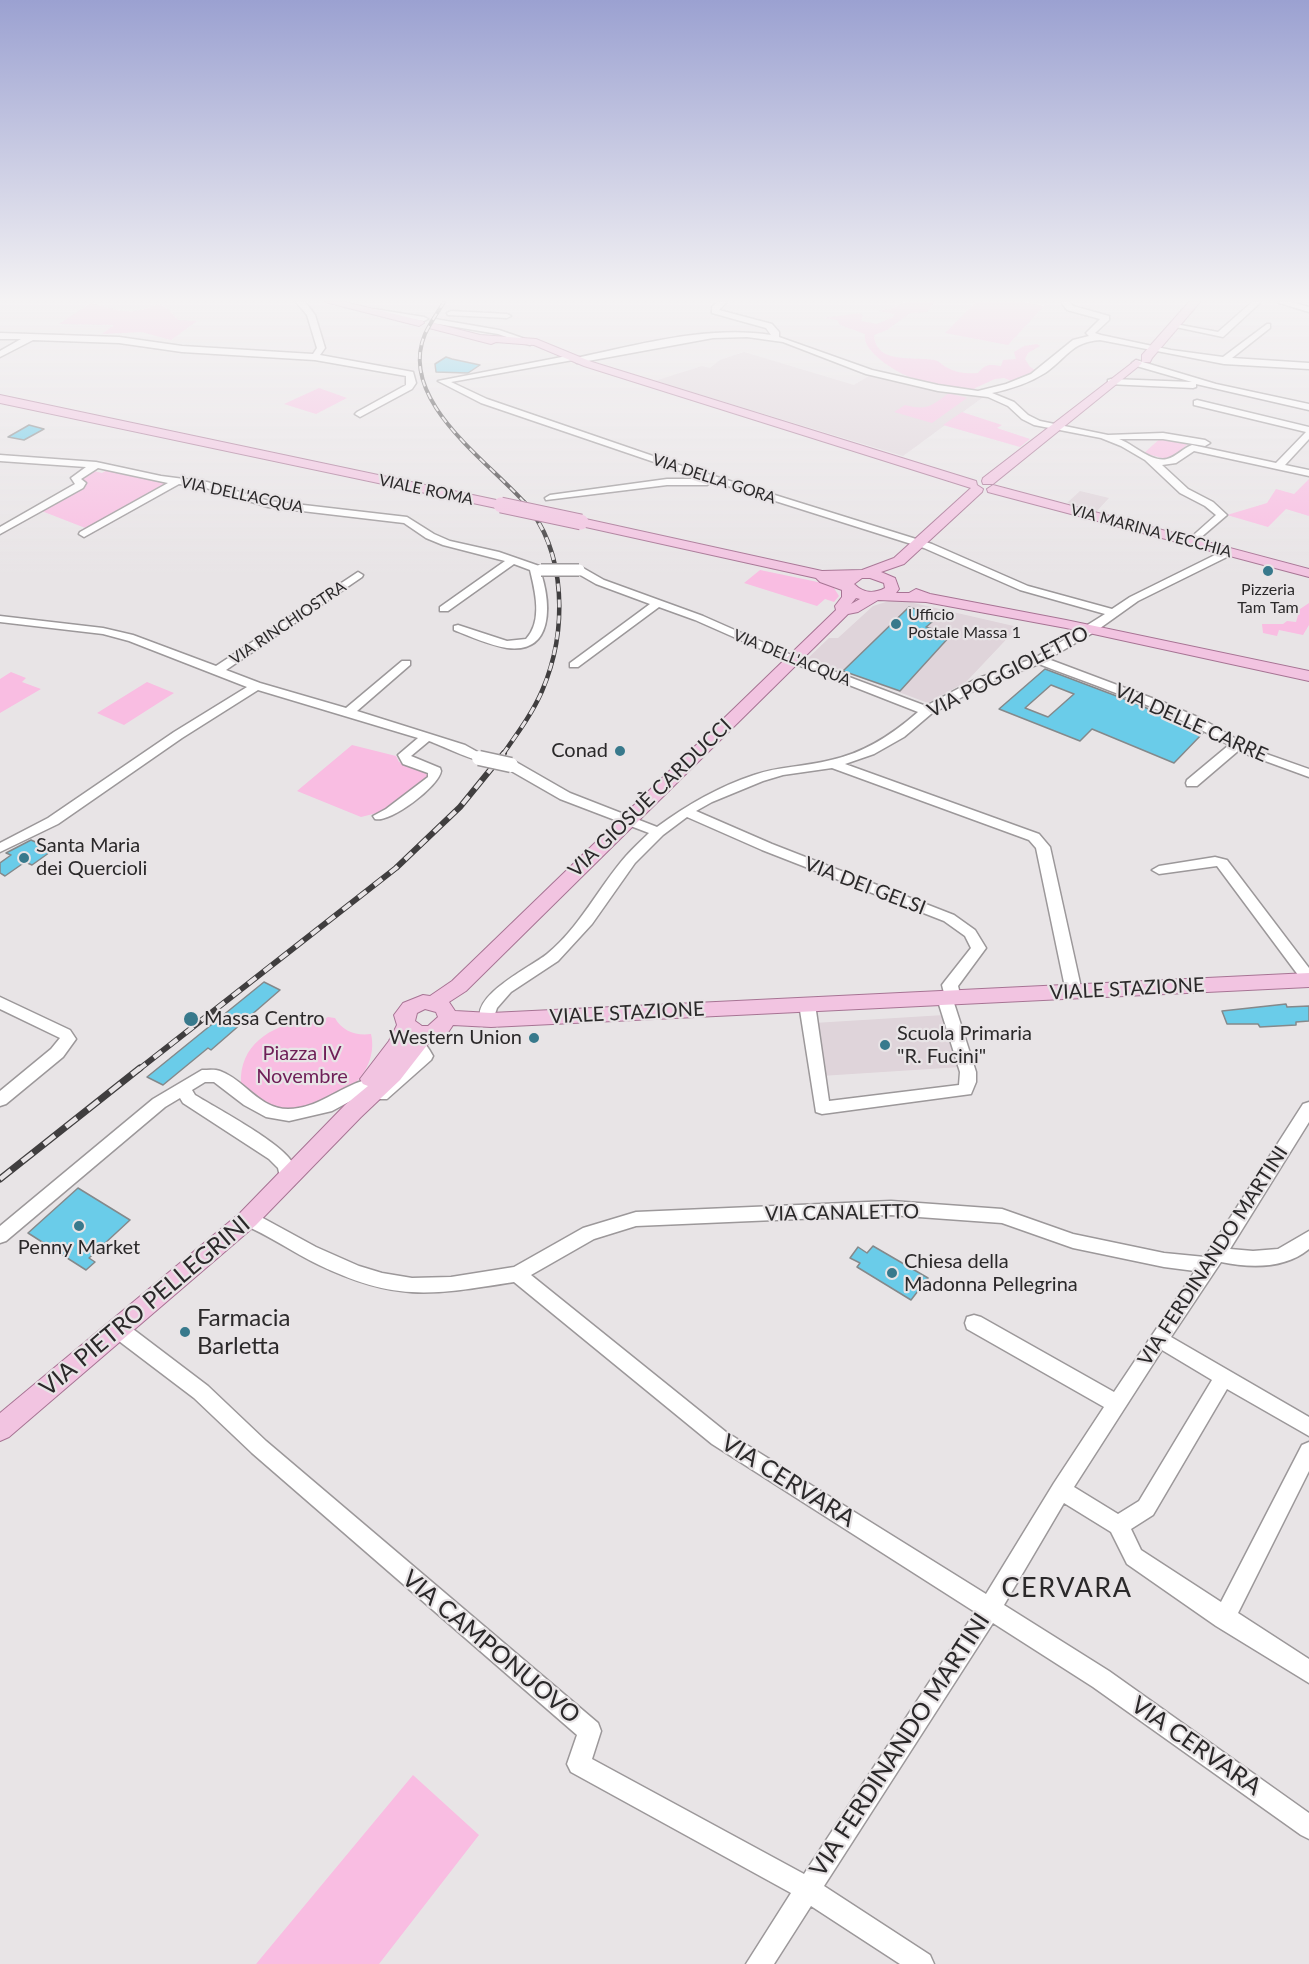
<!DOCTYPE html>
<html>
<head>
<meta charset="utf-8">
<style>
	body { margin:0 }
	canvas { display:block; background:#e8e4e6 }
</style>
</head>
<body>
<canvas width="1309" height="1964"></canvas>
<script>
const ctx = document.querySelector('canvas').getContext('2d');
ctx.lineJoin = 'round';
function fill(path, color) {
  ctx.fillStyle = color;
  ctx.fill(path, 'evenodd');
}
function strokePath(path, color, width, dash) {
  ctx.strokeStyle = color;
  ctx.lineWidth = width;
  ctx.lineCap = dash ? 'butt' : 'round';
  ctx.setLineDash(dash || []);
  ctx.stroke(path);
}
function drawText(font, color, halo, rows, align = 'center') {
  ctx.font = font + ' Lato,sans-serif';
  ctx.lineWidth = 4.5;
  ctx.setLineDash([]);
  ctx.textBaseline = 'middle';
  ctx.strokeStyle = halo;
  ctx.fillStyle = color;
  for (const [text, x, y, turn = 0] of rows) {
    ctx.save();
    ctx.translate(x, y);
    ctx.rotate((+turn || 0) * Math.PI / 180);
    ctx.textAlign = isNaN(turn) ? turn : align;
    if (halo) ctx.strokeText(text, 0, 0);
    ctx.fillText(text, 0, 0);
    ctx.restore();
  }
}
fill(new Path2D(`
	M 744,352 L 854,385 L 872,374 L 986,395 L 903,456 L 655,381 L 702,366 L 710,368 L 720,360 Z
	M 1080,491 L 1109,498 L 1097,511 L 1067,503 Z
	M 889,601 L 905,601 L 1018,627 L 966,682 L 928,703 L 808,658 L 829,638 L 838,638 L 873,606 Z
	M 944,1015 L 961,1067 L 821,1076 L 814,1023 Z`), '#dfd4da');
fill(new Path2D(`
	M 905,302 L 935,302 L 927,312 L 910,313 L 887,330 L 874,335 C 876,365 913,356 934,360 C 940,361 942,365 946,367 C 956,373 967,374 978,373 C 985,364 989,364 1001,366 L 1003,360 L 1016,359 L 1014,352 L 1024,346 L 1037,344 L 1040,346 L 1028,353 L 1025,359 L 1030,367 L 1037,371 L 1016,383 L 1004,378 L 995,379 L 975,388 L 974,391 C 937,387 902,381 874,354 C 868,347 864,343 865,334 L 840,325 L 837,320 L 824,318 L 860,313 L 863,316 L 861,321 L 877,324 L 893,317 L 895,314 L 878,311 L 891,309 Z
	M 976,302 L 1024,302 L 1044,306 L 1008,345 L 945,333 Z
	M 91,303 C 104,306 121,313 134,311 C 161,308 155,294 178,320 L 197,321 L 171,340 L 142,332 L 102,334 L 114,325 L 59,324 Z
	M 319,388 L 347,398 L 316,414 L 284,404 Z
	M 949,393 L 967,398 L 932,423 L 894,412 L 905,405 C 927,411 931,406 949,393 Z
	M 962,412 L 1002,425 L 997,428 L 1030,439 L 1020,447 L 943,425 Z
	M 1163,436 L 1206,443 L 1203,447 L 1188,444 L 1169,460 L 1144,453 Z
	M 90,470 L 102,473 L 107,470 L 169,483 L 88,529 L 39,510 L 85,483 L 78,479 Z
	M 1309,479 L 1309,516 L 1286,509 L 1268,527 L 1227,515 L 1267,503 L 1276,489 L 1294,494 Z
	M 760,570 L 832,585 L 839,596 L 834,602 L 825,599 L 817,606 L 744,583 Z
	M 1309,603 L 1309,625 L 1303,635 L 1279,630 L 1277,636 L 1263,633 L 1262,624 L 1283,624 L 1287,621 L 1296,622 L 1300,609 Z
	M 11,672 L 26,678 L 22,682 L 41,689 L 0,713 L 0,679 Z
	M 147,682 L 174,693 L 124,725 L 97,713 Z
	M 352,745 L 396,756 L 399,762 L 429,771 L 431,775 L 385,811 L 361,817 L 297,791 Z
	M 328,1017 L 335,1018 C 342,1031 356,1036 371,1034 C 381,1077 329,1113 289,1110 C 269,1108 256,1097 241,1084 C 239,1045 270,1026 306,1020 C 315,1019 320,1021 328,1017 Z
	M 413,1775 L 479,1835 L 379,1964 L 256,1964 Z`), '#f9bde2');
const building = new Path2D(`
	M 446,357 L 452,359 L 480,365 L 468,373 L 436,372 L 435,364 Z
	M 29,425 L 44,429 L 24,440 L 8,437 Z
	M 909,607 L 927,613 L 925,615 L 932,617 L 929,621 L 932,622 L 926,627 L 951,635 L 900,691 L 843,671 Z
	M 1045,669 L 1135,703 L 1203,733 L 1174,763 L 1092,729 L 1080,741 L 999,709 ZM 1051,685 L 1074,694 L 1048,717 L 1025,708 Z
	M 31,840 L 53,850 L 32,865 L 25,862 L 5,876 L 0,873 L 0,863 L 11,855 L 6,853 Z
	M 264,982 L 280,990 L 211,1050 L 208,1048 L 163,1085 L 147,1077 Z
	M 1286,1004 L 1287,1007 L 1309,1006 L 1309,1021 L 1296,1022 L 1296,1025 L 1260,1027 L 1258,1024 L 1227,1024 L 1222,1011 Z
	M 78,1188 L 130,1220 L 89,1258 L 95,1262 L 86,1270 L 28,1233 Z
	M 873,1246 L 928,1278 L 911,1300 L 857,1267 L 860,1263 L 850,1258 L 858,1247 L 867,1253 Z`);
fill(building, '#6acce9');
strokePath(building, '#85898b', 1.5);
const minor = new Path2D(`
	M 296,302 L 305,302 L 315,315 L 325,348 L 320,355 L 413,372 L 416,383 L 412,389 L 360,417 L 355,414 L 357,412 L 406,385 L 406,376 L 315,360 L 182,352 L 119,343 L 33,340 L 0,357 L 0,351 L 21,339 L 0,339 L 0,333 L 119,337 L 182,346 L 313,354 L 317,348 L 307,315 Z
	M 717,302 L 727,302 L 719,310 L 772,324 L 779,332 L 779,337 L 872,370 L 938,385 L 978,391 L 1006,384 L 1031,374 L 1073,340 L 1089,336 L 1086,333 L 1100,319 L 1067,310 L 1061,302 L 1070,302 L 1073,306 L 1109,316 L 1109,320 L 1095,333 L 1101,335 L 1171,350 L 1223,357 L 1267,324 L 1270,324 L 1270,328 L 1232,358 L 1309,363 L 1309,369 L 1224,364 L 1100,340 C 1071,342 1067,358 1045,373 C 1029,383 1011,389 992,393 L 1014,402 L 1028,415 L 1040,421 L 1108,435 L 1163,433 L 1205,440 L 1210,443 L 1205,446 L 1163,439 L 1119,439 C 1133,444 1152,463 1167,459 C 1176,457 1183,448 1192,445 L 1276,463 L 1306,432 L 1194,405 L 1194,401 L 1197,400 L 1309,427 L 1309,439 L 1285,465 L 1309,470 L 1309,476 L 1194,451 L 1176,463 L 1162,465 L 1188,489 L 1213,502 L 1227,515 L 1192,545 L 1187,542 L 1188,540 L 1216,515 L 1205,506 L 1180,493 L 1145,460 L 1121,446 L 1101,438 L 1034,425 L 1022,419 L 1008,406 L 988,397 L 938,391 L 866,374 L 783,342 L 747,337 L 713,338 L 577,363 L 573,360 L 451,382 L 487,399 L 685,467 L 932,544 L 1028,586 L 1112,609 L 1130,597 L 1225,550 L 1233,550 L 1233,554 L 1138,601 L 1096,631 L 1048,659 L 1165,703 L 1202,719 L 1255,750 L 1309,769 L 1309,777 L 1238,751 L 1197,786 L 1187,786 L 1186,783 L 1187,780 L 1229,745 C 1169,710 1104,689 1039,664 L 984,685 L 931,714 L 904,737 L 874,754 L 845,764 L 1039,834 L 1050,847 L 1082,992 L 1079,996 L 1074,997 L 1066,992 L 1036,848 L 1029,840 L 832,768 L 783,775 L 763,781 L 712,802 L 696,811 L 772,844 L 954,915 L 975,930 L 986,948 L 958,986 L 961,998 L 954,1003 L 976,1072 L 976,1082 L 971,1094 L 822,1114 L 816,1112 L 799,1004 L 802,1000 L 812,1000 L 815,1004 L 829,1101 L 959,1085 L 960,1072 L 937,998 L 944,993 L 942,985 L 945,981 L 971,948 L 965,936 L 944,921 L 762,850 L 687,817 L 663,835 L 635,863 L 592,924 L 558,961 L 511,992 L 497,1008 L 492,1023 L 482,1023 C 467,997 531,967 547,954 C 580,927 598,888 626,856 C 633,848 641,841 649,833 L 560,799 L 506,768 L 505,765 L 506,762 L 516,762 L 570,793 L 657,827 C 687,805 718,787 754,775 C 779,766 805,767 831,760 C 864,753 893,734 918,712 L 788,661 L 695,620 L 659,607 L 578,667 L 570,667 L 570,663 L 650,604 L 596,584 L 575,572 L 575,568 L 583,568 L 604,580 L 703,616 L 796,657 L 926,706 L 976,679 L 1035,658 L 1105,614 L 1020,590 L 924,548 L 712,481 L 707,485 L 667,485 L 546,500 L 545,498 L 550,495 L 667,479 L 704,479 L 481,403 L 438,381 L 572,355 L 576,358 C 638,345 708,325 771,335 L 766,328 L 712,313 L 712,307 Z
	M 1252,302 L 1261,302 L 1223,337 L 1171,326 L 1175,324 L 1218,332 Z
	M 1276,302 L 1291,302 L 1309,307 L 1309,312 Z
	M 374,309 L 424,317 L 428,319 L 424,321 L 371,313 L 370,311 Z
	M 451,311 L 507,314 L 511,316 L 507,318 L 448,315 L 447,313 Z
	M 435,319 L 499,330 L 534,342 L 530,345 L 498,334 L 432,323 L 431,321 Z
	M 1136,360 L 1216,384 L 1309,404 L 1309,410 L 1196,384 L 1196,387 L 1193,388 L 1108,384 L 1108,380 L 1111,379 L 1192,382 L 1133,365 L 1132,363 Z
	M 0,455 L 96,462 L 161,476 L 207,482 L 269,501 L 407,517 L 434,534 L 450,541 L 499,552 L 545,568 L 546,570 L 541,573 C 551,604 554,654 507,648 C 489,645 471,637 454,630 L 454,626 L 458,625 L 507,641 L 526,639 C 543,621 535,591 530,570 L 514,564 L 448,611 L 440,611 L 440,607 L 505,561 L 443,545 L 426,538 L 404,523 L 268,507 L 206,488 L 179,484 L 84,537 L 79,534 L 80,532 L 168,483 L 98,468 L 81,479 L 86,483 L 83,488 L 0,534 L 0,527 L 75,484 L 71,478 L 86,467 L 0,461 Z
	M 358,572 L 363,575 L 362,577 L 226,670 L 260,683 L 346,708 L 402,661 L 410,661 L 410,665 L 357,711 L 465,745 L 483,755 L 485,758 L 483,761 C 476,762 440,745 429,741 L 411,756 L 440,768 L 441,771 C 439,786 391,823 375,819 L 373,816 L 386,809 L 428,777 L 428,773 L 403,764 L 398,755 L 418,738 L 258,690 L 182,738 L 58,824 L 0,852 L 0,843 L 48,818 L 174,732 L 247,687 L 129,641 L 103,634 L 0,622 L 0,616 L 103,628 L 133,635 L 216,666 Z
	M 1215,857 L 1227,860 L 1309,968 L 1309,984 L 1304,983 L 1217,866 L 1159,874 L 1152,870 L 1159,866 Z
	M 0,997 L 70,1030 L 76,1039 L 63,1057 L 6,1104 L 0,1106 L 0,1091 L 51,1049 L 60,1038 L 0,1009 Z
	M 418,1040 C 426,1043 429,1049 433,1056 L 431,1060 L 387,1099 L 375,1099 L 373,1095 L 375,1091 L 416,1055 L 410,1046 L 412,1042 Z
	M 202,1070 C 208,1070 215,1069 220,1071 C 245,1080 259,1109 288,1109 C 317,1109 338,1088 365,1080 L 371,1082 L 373,1086 L 371,1090 L 332,1111 L 289,1121 L 266,1117 L 244,1105 L 214,1082 L 205,1082 L 192,1090 L 195,1095 C 218,1109 280,1142 292,1162 C 296,1168 297,1178 294,1185 L 288,1187 L 282,1185 L 278,1168 L 269,1159 L 183,1103 L 180,1098 L 165,1107 L 6,1241 L 0,1243 L 0,1226 L 153,1099 Z
	M 1309,1102 L 1309,1122 L 1230,1249 L 1253,1251 L 1278,1249 L 1309,1231 L 1309,1249 C 1285,1269 1250,1268 1221,1262 L 1171,1337 L 1309,1417 L 1309,1436 L 1227,1389 L 1153,1515 L 1131,1529 L 1141,1550 L 1221,1602 L 1302,1445 L 1309,1442 L 1309,1471 L 1238,1613 L 1309,1659 L 1309,1683 L 1216,1626 L 1127,1564 L 1111,1532 L 1064,1503 L 1004,1605 L 1109,1671 L 1309,1813 L 1309,1839 L 1301,1835 L 1093,1687 L 993,1623 L 824,1886 L 930,1955 L 934,1964 L 900,1964 L 811,1906 L 774,1964 L 746,1964 L 791,1893 L 571,1772 L 567,1764 L 577,1735 L 252,1453 L 194,1398 L 111,1335 L 109,1329 L 111,1323 L 118,1321 L 125,1323 L 208,1386 L 266,1441 L 598,1723 L 601,1731 L 592,1759 L 804,1874 L 975,1612 L 712,1444 L 514,1282 C 432,1295 396,1302 319,1265 C 292,1252 269,1235 242,1224 L 239,1219 L 242,1214 L 248,1212 L 261,1217 L 316,1247 L 359,1266 L 382,1273 L 412,1278 L 451,1277 L 514,1267 L 583,1228 L 636,1212 L 891,1201 L 1002,1209 L 1073,1234 L 1164,1253 L 1205,1257 L 1303,1104 ZM 891,1215 L 1002,1223 L 1073,1248 L 1164,1267 L 1195,1271 L 1114,1392 L 981,1317 L 974,1315 L 967,1317 L 965,1323 L 967,1329 L 1104,1407 L 1054,1483 L 986,1594 L 726,1432 L 531,1275 L 594,1239 L 636,1226 ZM 1162,1350 L 1212,1380 L 1139,1501 L 1118,1514 L 1074,1487 Z`);
const major = new Path2D(`
	M 325,302 L 345,302 L 423,321 L 424,323 L 419,326 Z
	M 1189,302 L 1200,302 L 1152,358 L 1150,362 L 1142,362 L 1142,355 Z
	M 433,323 L 480,335 L 536,339 L 592,362 L 976,481 L 977,485 L 983,489 L 982,492 L 904,564 L 881,572 L 895,578 L 899,589 L 896,593 L 909,593 L 916,589 L 930,594 L 1066,620 L 1309,671 L 1309,681 L 1066,628 L 926,602 L 878,600 L 858,612 L 848,614 L 466,991 L 449,1002 L 455,1011 L 491,1013 L 1309,973 L 1309,987 L 491,1027 L 453,1025 L 447,1034 L 431,1040 L 400,1080 L 361,1117 L 256,1225 L 9,1437 L 0,1441 L 0,1413 L 240,1213 L 345,1105 L 368,1086 L 363,1084 L 360,1079 L 389,1041 L 397,1025 L 394,1015 L 403,1003 L 423,995 L 430,996 L 452,981 L 836,610 L 835,606 L 842,597 L 842,590 L 820,582 L 816,578 L 581,526 L 574,522 L 576,519 L 581,518 L 822,571 L 862,570 L 894,558 L 971,488 L 584,366 L 534,345 L 496,342 L 491,344 L 429,328 L 428,326 ZM 862,578 L 870,578 L 884,583 L 885,588 C 874,594 863,593 854,584 ZM 856,598 L 860,599 L 851,604 ZM 425,1009 L 436,1012 L 438,1017 L 428,1026 L 422,1026 L 415,1021 L 417,1013 Z
	M 1136,360 L 1142,363 L 1140,365 L 993,484 L 983,484 L 982,481 L 983,478 Z
	M 0,395 L 501,501 L 508,505 L 501,509 L 0,403 Z
	M 993,485 L 1309,569 L 1309,577 L 988,492 L 987,489 Z`);
strokePath(minor, '#9c989a', 3);
strokePath(major, '#a77494', 2);
fill(minor, '#fff');
fill(major, '#f2c4e1');
const railFar3 = new Path2D(`
	M 444,302 C 438,312 430,323 425,334 C 397,400 487,460 525,503`);
const railFar2 = new Path2D(`
	M 503,754 C 517,734 532,714 542,691 C 567,633 568,552 524,502`);
const railFar1 = new Path2D(`
	M 138,1070 L 396,868 L 460,807 L 504,753`);
const rail = new Path2D(`
	M 0,1179 L 140,1068`);
strokePath(railFar3, '#403e3f', 4);
strokePath(railFar2, '#403e3f', 4.5);
strokePath(railFar1, '#403e3f', 6);
strokePath(rail, '#403e3f', 7);
strokePath(railFar3, '#e8e4e6', 2, [7]);
strokePath(railFar2, '#e8e4e6', 3, [8]);
strokePath(railFar1, '#e8e4e6', 4, [10]);
strokePath(rail, '#e8e4e6', 4.5, [14]);
const minorBridgeFar1 = new Path2D(`
	M 541,570 L 579,570`);
const minorBridge = new Path2D(`
	M 479,758 L 511,765`);
const majorBridge = new Path2D(`
	M 501,505 L 581,522`);
strokePath(minorBridgeFar1, '#9c989a', 14, []);
strokePath(minorBridge, '#9c989a', 17, []);
strokePath(majorBridge, '#a77494', 17, []);
strokePath(minorBridgeFar1, '#fff', 11);
strokePath(minorBridge, '#fff', 14);
strokePath(majorBridge, '#f2c4e1', 15);
const sky = ctx.createLinearGradient(0, 0, 0, 577);
sky.addColorStop(0, '#9ba1d1');
sky.addColorStop(0.52, '#f5f3f4');
sky.addColorStop(1, '#f5f3f400');
ctx.fillStyle = sky;
ctx.fillRect(0, 0, 1309, 577);
for (const [x, y, r, color] of [
	[1268,571,6,"#38798c"],
	[896,624,6,"#38798c"],
	[620,751,6,"#38798c"],
	[24,858,6,"#38798c"],
	[191,1019,8,"#38798c"],
	[534,1038,6,"#38798c"],
	[885,1045,6,"#38798c"],
	[79,1226,6,"#38798c"],
	[892,1273,6,"#38798c"],
	[185,1332,6,"#38798c"]
]) {
  const dot = new Path2D();
  dot.arc(x, y, r, 0, 2 * Math.PI);
  ctx.fillStyle = color;
  ctx.fill(dot);
  strokePath(dot, '#e8e4e6', 2);
}
drawText('16px', '#2b292a', '#e8e4e6', [
	["VIA DELLA GORA",714,479,18],
	["VIALE ROMA",426,490,12],
	["VIA DELL'ACQUA",242,495,12],
	["VIA MARINA VECCHIA",1151,531,15],
	["VIA RINCHIOSTRA",288,623,-34],
	["VIA DELL'ACQUA",792,658,22]
]);
drawText('16px', '#2b292a', '#e8e4e6', [
	["Pizzeria",1268,590],
	["Tam Tam",1268,608],
	["Ufficio",908,615,"left"],
	["Postale Massa 1",908,633,"left"]
]);
drawText('20px', '#2b292a', '#e8e4e6', [
	["VIA POGGIOLETTO",1008,672,-27],
	["VIA DELLE CARRE",1191,723,24],
	["VIA GIOSUÈ CARDUCCI",650,798,-44],
	["VIA DEI GELSI",865,886,21],
	["VIALE STAZIONE",1127,989,-3],
	["VIALE STAZIONE",627,1013,-3],
	["VIA CANALETTO",842,1213,-1],
	["VIA FERDINANDO MARTINI",1213,1256,-57]
]);
drawText('20px', '#2b292a', '#e8e4e6', [
	["Conad",608,751,"right"],
	["Santa Maria",36,846],
	["dei Quercioli",36,869],
	["Massa Centro",204,1019],
	["Scuola Primaria",897,1034],
	["\"R. Fucini\"",897,1057],
	["Western Union",522,1038,"right"],
	["Penny Market",79,1248,"center"],
	["Chiesa della",904,1262],
	["Madonna Pellegrina",904,1285]
], 'left');
drawText('20px', '#6e1e57', '#e8e4e6', [
	["Piazza IV",302,1054],
	["Novembre",302,1077]
]);
drawText('24px', '#2b292a', '#e8e4e6', [
	["VIA PIETRO PELLEGRINI",145,1306,-40],
	["VIA CERVARA",788,1481,32],
	["VIA CAMPONUOVO",491,1647,40],
	["VIA FERDINANDO MARTINI",900,1745,-57],
	["VIA CERVARA",1196,1746,35]
]);
drawText('24px', '#2b292a', '#e8e4e6', [
	["Farmacia",197,1318],
	["Barletta",197,1346]
], 'left');
ctx.letterSpacing = '1.5px';
drawText('27px', '#2b292a', '#e8e4e6', [
	["CERVARA",1067,1588]
]);
ctx.letterSpacing = '0px';
</script>
</body>
</html>
